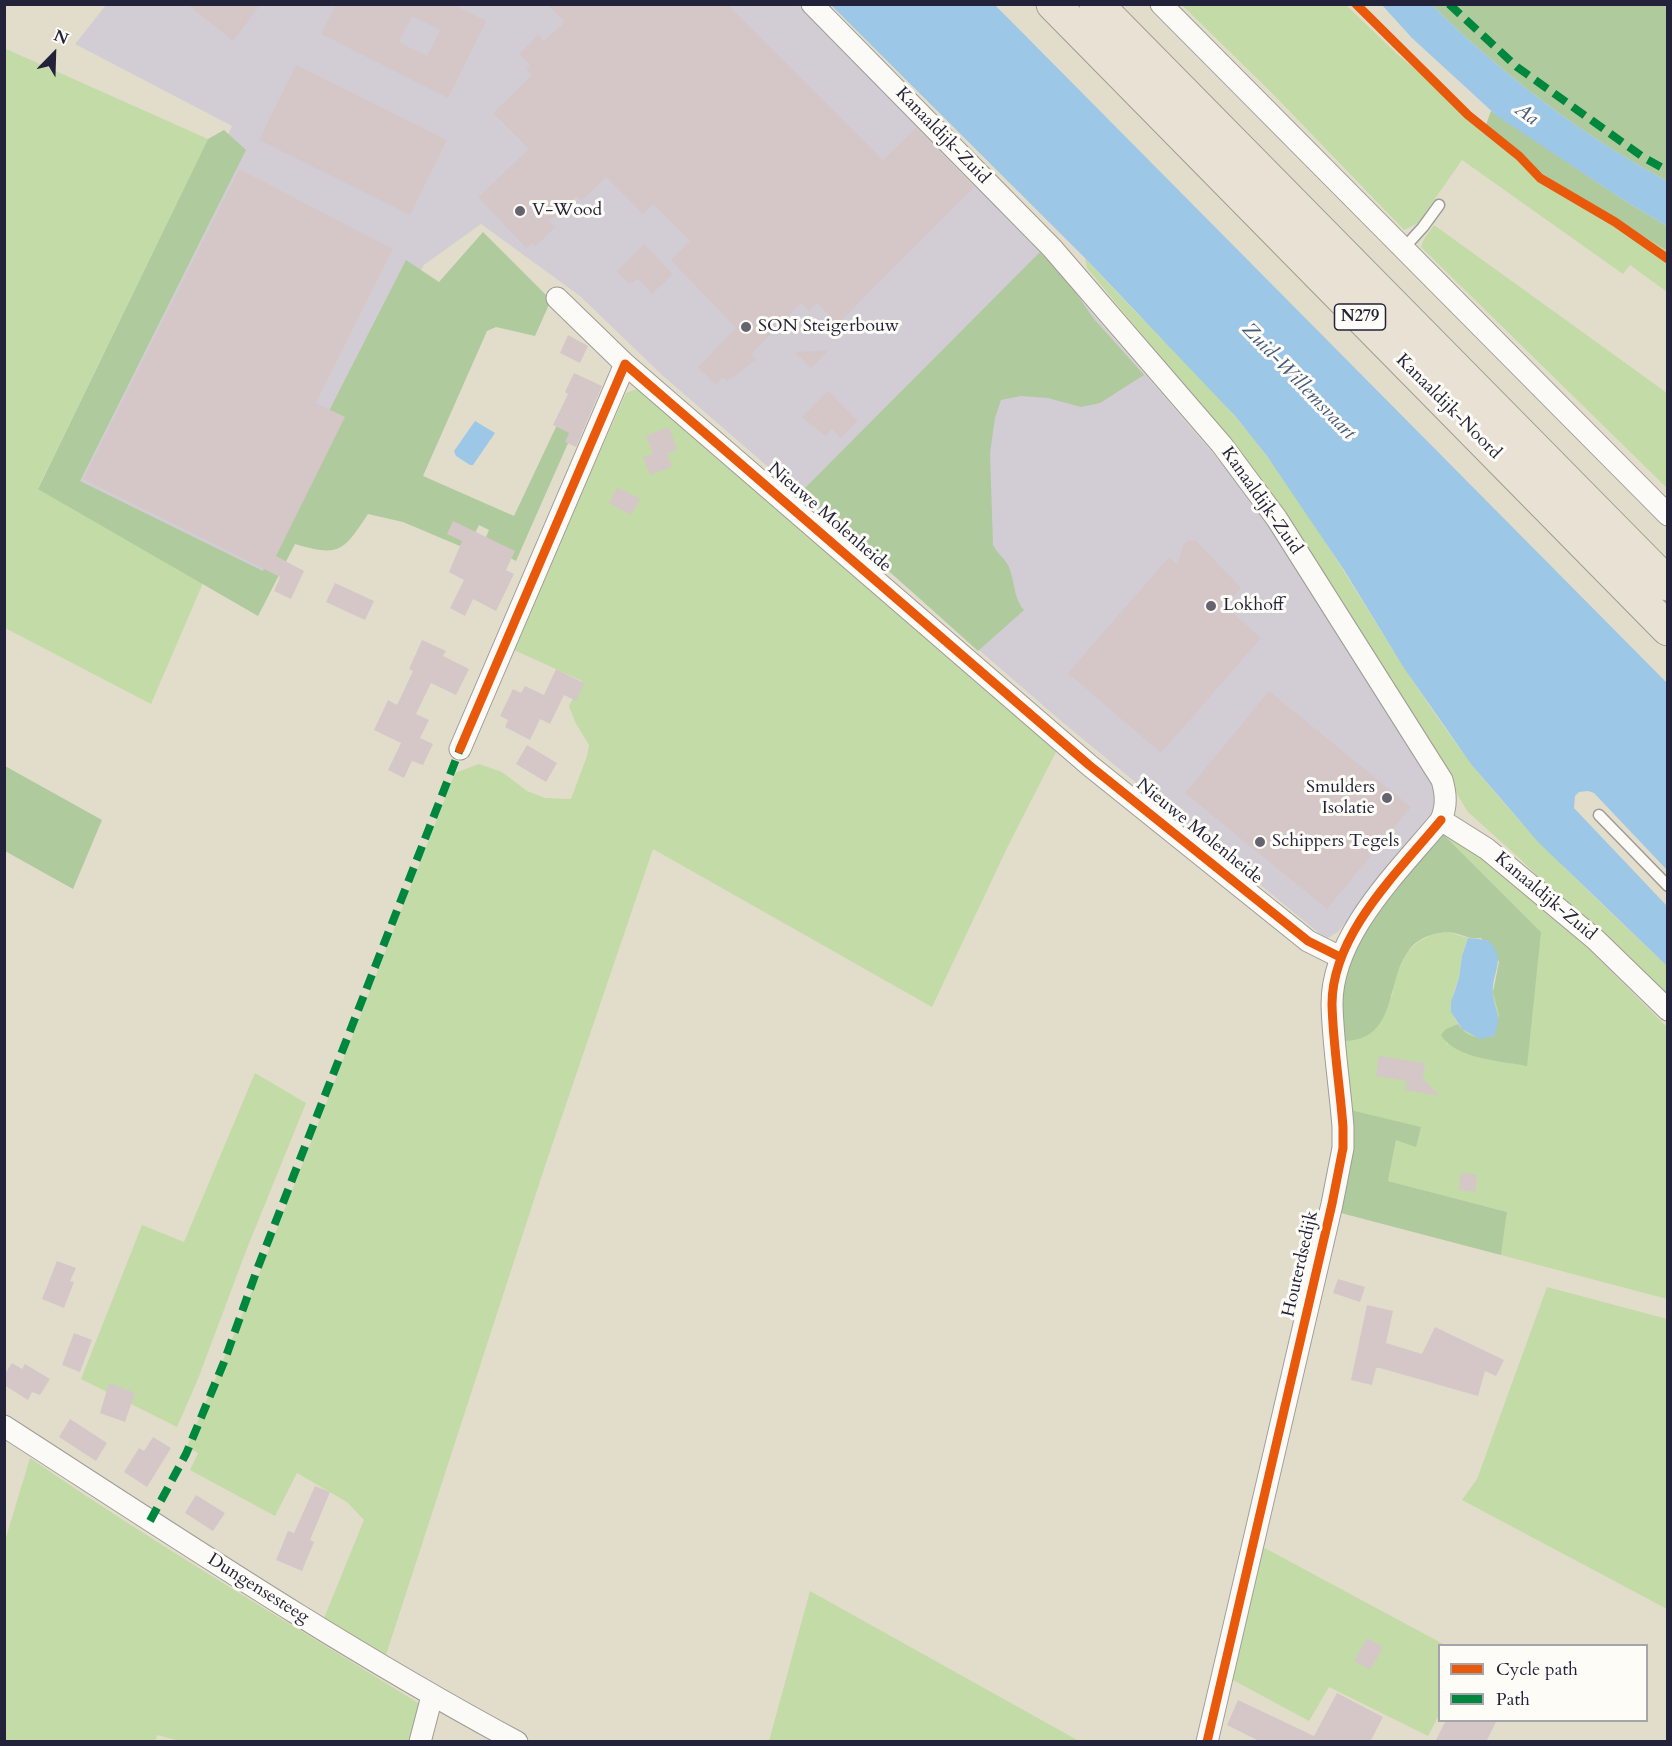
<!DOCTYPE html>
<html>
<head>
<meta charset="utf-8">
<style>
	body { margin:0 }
	#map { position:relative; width:1672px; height:1746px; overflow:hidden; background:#e2ddcb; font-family:Cardo,serif }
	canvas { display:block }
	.frame { position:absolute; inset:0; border:6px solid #22223b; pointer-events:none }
	.legend { position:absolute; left:1438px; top:1644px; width:210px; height:78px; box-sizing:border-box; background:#fdfcf7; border:2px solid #a5a5ac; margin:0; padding:8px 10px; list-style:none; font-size:18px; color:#22223b }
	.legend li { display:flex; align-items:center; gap:12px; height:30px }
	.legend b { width:30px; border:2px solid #a5a5ac }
	.north { position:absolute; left:24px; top:24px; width:60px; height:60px; -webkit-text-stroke:4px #fdfcf7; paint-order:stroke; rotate:23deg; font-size:16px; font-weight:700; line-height:24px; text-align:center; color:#22223b }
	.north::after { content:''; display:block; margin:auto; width:21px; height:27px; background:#22223b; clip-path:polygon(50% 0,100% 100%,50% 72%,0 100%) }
</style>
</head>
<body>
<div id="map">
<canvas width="1672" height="1746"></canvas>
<div class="frame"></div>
<ul class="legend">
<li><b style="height:8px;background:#e8590c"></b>Cycle path</li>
<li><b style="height:8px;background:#00873e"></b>Path</li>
</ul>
<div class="north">N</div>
</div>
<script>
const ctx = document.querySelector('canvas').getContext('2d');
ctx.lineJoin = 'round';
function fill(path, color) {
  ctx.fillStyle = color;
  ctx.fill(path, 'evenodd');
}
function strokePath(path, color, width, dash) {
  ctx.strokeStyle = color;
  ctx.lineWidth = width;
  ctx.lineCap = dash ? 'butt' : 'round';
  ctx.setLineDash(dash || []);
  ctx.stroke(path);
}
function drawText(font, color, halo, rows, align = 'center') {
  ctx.font = font + ' Cardo,serif';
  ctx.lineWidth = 6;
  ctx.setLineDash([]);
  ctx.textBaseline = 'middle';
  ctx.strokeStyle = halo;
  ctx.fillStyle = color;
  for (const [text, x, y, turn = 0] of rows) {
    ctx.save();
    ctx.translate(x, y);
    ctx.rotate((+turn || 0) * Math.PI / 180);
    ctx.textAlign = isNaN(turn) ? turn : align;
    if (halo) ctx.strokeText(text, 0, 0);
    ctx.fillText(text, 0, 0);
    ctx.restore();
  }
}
fill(new Path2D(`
	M 106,5 L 798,5 L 983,186 L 1248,494 L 1436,788 L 1434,814 L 1338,932 L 1326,939 L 1061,721 L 662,375 L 580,296 L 481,224 L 424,265 L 256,591 L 65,482 L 232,126 L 75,44 Z`), '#d2cdd4');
fill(new Path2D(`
	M 1182,5 L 1346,5 L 1396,53 L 1453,101 L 1483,133 L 1546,176 L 1667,251 L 1667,292 L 1630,265 L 1623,274 L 1462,160 L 1418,223 L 1404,230 L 1271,92 Z
	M 4,48 L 208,139 L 38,488 L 203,583 L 151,704 L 5,628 Z
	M 1434,225 L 1667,393 L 1667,488 L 1421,247 L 1424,239 Z
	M 1085,258 C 1144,324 1213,384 1266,455 C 1340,555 1396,666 1471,763 C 1529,838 1599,901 1667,966 L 1667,1004 L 1518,857 L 1468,812 L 1386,678 L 1196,400 L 1087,268 Z
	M 642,387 L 1057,750 L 1009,844 L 932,1007 L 653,849 L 545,1166 L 384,1661 L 322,1623 L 364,1520 L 347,1502 L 297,1473 L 275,1516 L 190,1470 L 198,1453 L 187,1447 L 267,1255 L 455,773 L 479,764 L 502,772 L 527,791 L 545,798 L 571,799 L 587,756 L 589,745 L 575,722 L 569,706 L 582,681 L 512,649 L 626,393 Z
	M 1442,833 L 1469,845 L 1558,918 L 1667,1027 L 1667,1299 L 1501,1255 L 1507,1212 L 1388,1181 L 1396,1140 L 1350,1110 L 1339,1041 L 1392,996 L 1394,982 L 1405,954 L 1418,942 L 1431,935 L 1448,932 L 1468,938 L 1462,956 L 1459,978 L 1454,991 L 1451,1012 L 1458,1024 L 1446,1029 L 1447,1045 L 1541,932 Z
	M 255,1073 L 306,1103 L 246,1251 L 198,1379 L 177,1427 L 81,1379 L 142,1225 L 184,1242 Z
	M 1547,1287 L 1667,1319 L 1667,1609 L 1462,1500 L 1477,1479 Z
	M 30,1458 C 157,1546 292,1624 423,1706 L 413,1741 L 184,1742 L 157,1735 L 155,1742 L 5,1741 L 4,1544 Z
	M 1261,1546 L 1445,1645 L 1440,1646 L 1439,1715 L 1428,1736 L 1329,1687 L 1309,1721 L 1233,1680 Z
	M 810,1591 L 1079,1741 L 769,1741 Z`), '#c2dba7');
fill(new Path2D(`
	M 1433,5 L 1667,5 L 1667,181 C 1602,146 1542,104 1486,55 C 1468,39 1449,23 1433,5 Z
	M 1491,111 L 1625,201 L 1667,226 L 1667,251 L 1546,176 L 1483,133 Z
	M 224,130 L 246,150 L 80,481 L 263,571 L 305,458 L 406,260 L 439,282 L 483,232 L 551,300 L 535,336 L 496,327 L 487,331 L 423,476 L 514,516 L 564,410 L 580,416 L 516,561 L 483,544 L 489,530 L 479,525 L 467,549 L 403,522 L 368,514 C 343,552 339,557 295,544 L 258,616 L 38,489 L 208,139 Z
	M 1040,252 L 1065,277 L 1094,319 L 1144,375 L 1100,403 L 1081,407 L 1048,398 L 1021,396 L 1001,400 L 995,418 L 990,453 L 993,545 C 997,553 1004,558 1008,565 C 1015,579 1013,598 1024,610 L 978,651 L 801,492 Z
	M 5,766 L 102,820 L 73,889 L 5,851 Z
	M 1442,833 L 1541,932 L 1527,1066 C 1502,1061 1455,1059 1441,1035 L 1446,1029 L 1458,1024 C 1467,1038 1479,1039 1494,1036 L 1499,1015 L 1493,992 L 1499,962 L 1481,938 C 1470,940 1464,935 1454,933 C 1448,931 1437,933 1431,935 C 1375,952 1412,1044 1339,1041 C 1340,1025 1338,1007 1341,991 C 1351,930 1404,879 1442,833 Z
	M 1350,1110 L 1421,1127 L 1416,1147 L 1396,1140 L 1388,1181 L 1507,1212 L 1501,1255 L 1337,1212 Z`), '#afca9c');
fill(new Path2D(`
	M 831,5 L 995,5 L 1667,683 L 1667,870 L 1594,793 L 1588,791 L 1579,792 L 1575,796 L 1574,808 L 1667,906 L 1667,966 L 1539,843 L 1471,764 L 1404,668 L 1344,570 L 1267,456 L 1236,417 L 1085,258 Z
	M 1382,5 L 1433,5 C 1449,23 1468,39 1486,55 C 1542,104 1602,146 1667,181 L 1667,226 L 1625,201 L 1497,116 L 1412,38 Z
	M 475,421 L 495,433 L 473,465 L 470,465 L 456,456 L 454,451 Z
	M 1468,938 L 1488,940 C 1508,960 1491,972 1493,994 C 1495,1014 1503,1014 1494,1036 L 1480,1039 L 1462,1029 L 1451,1012 L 1451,1002 L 1459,978 L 1462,956 Z`), '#9cc7e7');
fill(new Path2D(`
	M 187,4 L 261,4 L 233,41 Z
	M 336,4 L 452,4 L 486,21 L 448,98 L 321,34 ZM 412,16 L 440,30 L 427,56 L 399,42 Z
	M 547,4 L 727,4 L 883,160 L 916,128 L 974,187 L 838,324 L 817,303 L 809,311 L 801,303 L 751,354 L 756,360 L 727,381 L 723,377 L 716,385 L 698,367 L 736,328 L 671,260 L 690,241 L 653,204 L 643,214 L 606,177 L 581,201 L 577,196 L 549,221 L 555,227 L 535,247 L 532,243 L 526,248 L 478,197 L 529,149 L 493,113 L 532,75 L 526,69 L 530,65 L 519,54 L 538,35 L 544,41 L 565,22 Z
	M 296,65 L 447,140 L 410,215 L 259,140 Z
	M 239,169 L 393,249 L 316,403 L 345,417 L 276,556 L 304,571 L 291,599 L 274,591 L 280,577 L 83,479 Z
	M 644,244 L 673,274 L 652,294 L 638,279 L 629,284 L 617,271 Z
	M 568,335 L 588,346 L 580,363 L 560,353 Z
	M 829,350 L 811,368 L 795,352 Z
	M 574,373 L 602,386 L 576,447 L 565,442 L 569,433 L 553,425 L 568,394 L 565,392 Z
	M 828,391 L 858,421 L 841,438 L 832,429 L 825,436 L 802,417 Z
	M 669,427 L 677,450 L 667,453 L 672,467 L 650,475 L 643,457 L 653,454 L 646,436 Z
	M 617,487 L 640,499 L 631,515 L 609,503 Z
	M 453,521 L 515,551 L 506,570 L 514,574 L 496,611 L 473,599 L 465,616 L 450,608 L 464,580 L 449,572 L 462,541 L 447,534 Z
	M 1195,540 L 1241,588 L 1225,606 L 1261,638 L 1161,753 L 1068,673 L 1169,557 L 1177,564 L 1184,544 L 1187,541 Z
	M 335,583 L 374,601 L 365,620 L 326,602 Z
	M 422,640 L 446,651 L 443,656 L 469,669 L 456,695 L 431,683 L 416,714 L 429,720 L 420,738 L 433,744 L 423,765 L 412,761 L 404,778 L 388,770 L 401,743 L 374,730 L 388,700 L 397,705 L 413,671 L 409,669 Z
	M 556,669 L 584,683 L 576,701 L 564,695 L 550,724 L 540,719 L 530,740 L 505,727 L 508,720 L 500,716 L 513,689 L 521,693 L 525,686 L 544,695 Z
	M 1269,691 L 1411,807 L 1327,909 L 1185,793 Z
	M 527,745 L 557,763 L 546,782 L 516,764 Z
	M 1379,1056 L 1425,1063 L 1423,1079 L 1440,1096 L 1405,1090 L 1407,1081 L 1376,1076 Z
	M 1461,1173 L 1477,1175 L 1475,1192 L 1459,1190 Z
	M 57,1261 L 76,1268 L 70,1281 L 74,1282 L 64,1308 L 42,1299 Z
	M 1338,1279 L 1365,1287 L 1360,1302 L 1333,1293 Z
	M 1367,1305 L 1393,1311 L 1386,1343 L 1422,1354 L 1435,1327 L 1504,1360 L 1496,1376 L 1485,1371 L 1478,1396 L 1380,1368 L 1376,1368 L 1372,1385 L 1351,1380 Z
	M 74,1333 L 92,1340 L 80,1372 L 62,1365 Z
	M 12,1363 L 22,1369 L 25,1364 L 50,1379 L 40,1395 L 32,1392 L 28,1400 L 4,1385 L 4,1375 Z
	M 109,1383 L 135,1393 L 125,1422 L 100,1413 Z
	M 70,1419 L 107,1443 L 96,1461 L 59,1437 Z
	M 153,1437 L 171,1448 L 147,1487 L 124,1472 L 139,1448 L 144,1451 Z
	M 315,1486 L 330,1492 L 310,1540 L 314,1542 L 302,1571 L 276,1560 L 288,1531 L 294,1533 Z
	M 196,1495 L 225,1513 L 213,1531 L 185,1513 Z
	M 1367,1638 L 1383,1647 L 1370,1670 L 1354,1661 Z
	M 1337,1693 L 1383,1717 L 1370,1742 L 1261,1742 L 1227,1725 L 1238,1700 L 1314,1736 Z
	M 1446,1720 L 1497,1720 L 1486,1742 L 1435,1742 Z`), '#d5c7c7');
const service = new Path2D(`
	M 1403,249 L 1423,227 L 1439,205
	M 1599,815 L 1668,886`);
const minor = new Path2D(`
	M 812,4 L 1052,248 L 1222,445 L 1277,519 L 1442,780 C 1446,794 1447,805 1441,820 C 1399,871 1332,934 1332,1004 C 1333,1045 1340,1087 1343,1127 L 1343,1148 L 1332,1204 L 1207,1742
	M 1161,4 L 1668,515
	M 557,298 L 625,364
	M 460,749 L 625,364 L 1089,765 L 1308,941 L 1340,957
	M 1441,820 L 1487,849 L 1596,940 L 1668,1010
	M 4,1426 C 173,1535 340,1647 517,1742
	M 420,1742 L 432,1696`);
const trunk = new Path2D(`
	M 1053,4 L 1668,629
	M 1096,4 L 1668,584`);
strokePath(service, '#9f9c95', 13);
strokePath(minor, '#9f9c95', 23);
strokePath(trunk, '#9f9c95', 35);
strokePath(service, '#fbfaf7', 10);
strokePath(minor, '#fbfaf7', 21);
strokePath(trunk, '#eae1d5', 33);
strokePath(new Path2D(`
	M 1449,4 L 1517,67 L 1643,157 L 1668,171
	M 150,1521 L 186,1454 L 224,1362 L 258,1267 L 460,749`), '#00873e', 8, [15, 8]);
strokePath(new Path2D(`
	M 1356,4 L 1468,115 L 1519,156 L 1540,178 L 1615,222 L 1668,259
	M 460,749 L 625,364 L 1089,765 L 1308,941 L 1340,957
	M 1207,1742 L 1332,1204 L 1343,1148 L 1343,1127 C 1340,1087 1333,1045 1332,1004 C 1332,934 1399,871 1441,820`), '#e8590c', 9);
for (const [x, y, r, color] of [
	[520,211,6,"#65636d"],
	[746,327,6,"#65636d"],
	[1211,606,6,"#65636d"],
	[1387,798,6,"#65636d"],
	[1260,842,6,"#65636d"]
]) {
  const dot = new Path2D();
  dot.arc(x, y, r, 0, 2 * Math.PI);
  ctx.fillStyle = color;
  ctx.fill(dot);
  strokePath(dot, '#fdfcf7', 2);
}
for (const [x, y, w] of [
	[1360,317,51]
]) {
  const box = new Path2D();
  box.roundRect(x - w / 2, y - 13, w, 26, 4.5);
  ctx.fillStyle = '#fdfcf7';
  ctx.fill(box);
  strokePath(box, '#22223b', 1.5);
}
drawText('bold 16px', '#22223b', null, [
	["N279",1360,317]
]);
drawText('18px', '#22223b', '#fdfcf7', [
	["Kanaaldijk-Zuid",942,136,46],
	["Kanaaldijk-Noord",1448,407,45],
	["Kanaaldijk-Zuid",1261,501,55],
	["Nieuwe Molenheide",829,518,41],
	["Nieuwe Molenheide",1199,832,39],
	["Kanaaldijk-Zuid",1545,897,40],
	["Houterdsedijk",1301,1264,-77],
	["Dungensesteeg",258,1589,32]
]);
drawText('18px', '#22223b', '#fdfcf7', [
	["V-Wood",532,211],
	["SON Steigerbouw",758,327],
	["Lokhoff",1223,606],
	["Smulders",1375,788,"right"],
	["Isolatie",1375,809,"right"],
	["Schippers Tegels",1272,842]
], 'left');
drawText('italic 20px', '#42597b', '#fdfcf7', [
	["Aa",1526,115,36],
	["Zuid-Willemsvaart",1298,382,46]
]);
</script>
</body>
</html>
